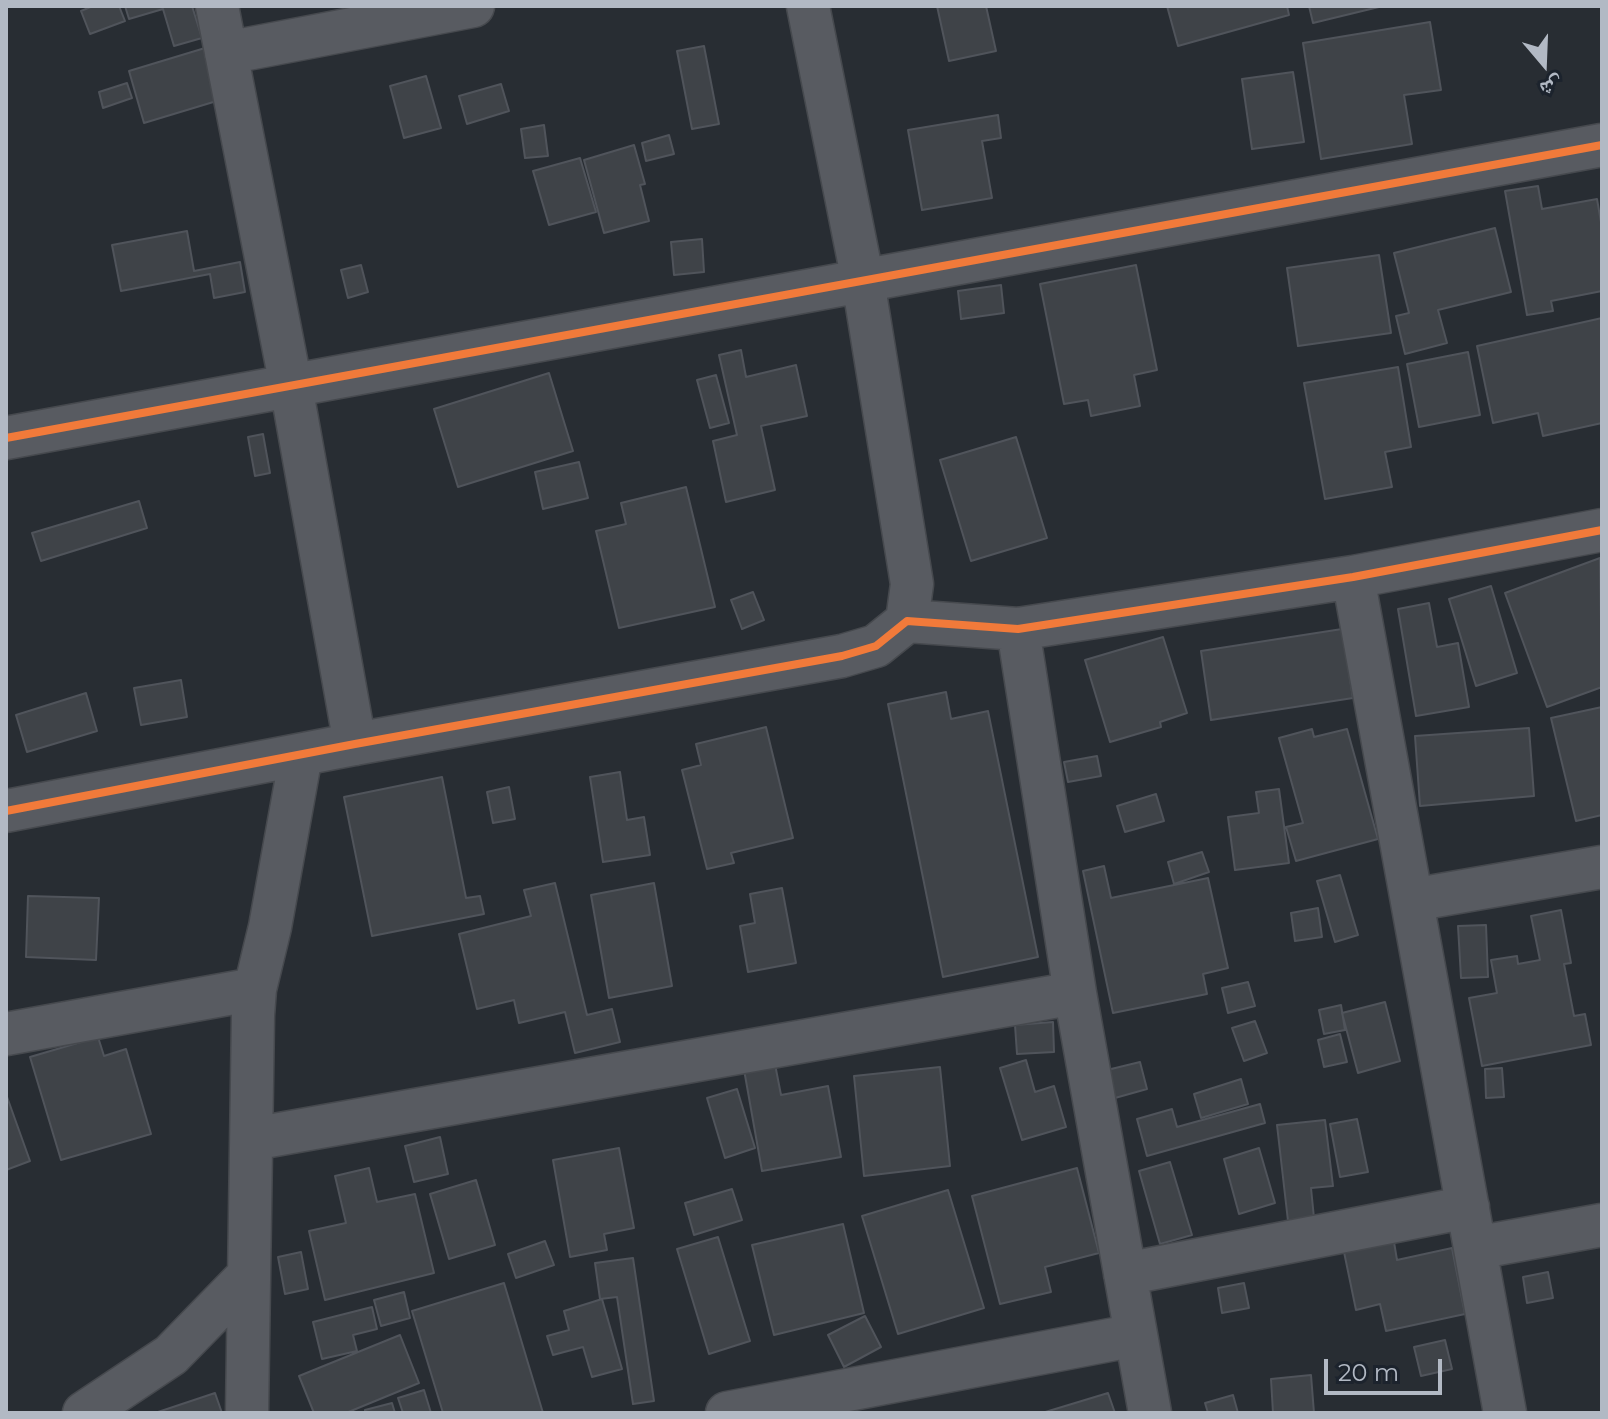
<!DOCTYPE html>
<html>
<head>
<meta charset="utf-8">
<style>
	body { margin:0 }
	#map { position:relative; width:1608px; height:1419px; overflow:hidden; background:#282d33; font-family:Montserrat,"Noto Naskh Arabic",sans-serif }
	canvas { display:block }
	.frame { position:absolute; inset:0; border:8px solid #b2b9c4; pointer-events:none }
	.north { position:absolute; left:1504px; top:24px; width:80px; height:80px; -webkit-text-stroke:6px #1c232d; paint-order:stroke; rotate:161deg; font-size:22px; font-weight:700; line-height:32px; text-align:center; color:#b2b9c4 }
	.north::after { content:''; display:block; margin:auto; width:28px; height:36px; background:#b2b9c4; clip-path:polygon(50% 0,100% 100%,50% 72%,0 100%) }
	.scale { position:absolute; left:1324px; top:1359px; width:118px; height:36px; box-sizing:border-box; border:4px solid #b2b9c4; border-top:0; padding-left:10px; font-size:24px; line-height:28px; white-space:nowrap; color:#b2b9c4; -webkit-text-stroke:6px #1c232d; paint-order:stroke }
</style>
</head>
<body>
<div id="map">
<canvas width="1608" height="1419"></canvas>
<div class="frame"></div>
<div class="north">ش</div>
<div class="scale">20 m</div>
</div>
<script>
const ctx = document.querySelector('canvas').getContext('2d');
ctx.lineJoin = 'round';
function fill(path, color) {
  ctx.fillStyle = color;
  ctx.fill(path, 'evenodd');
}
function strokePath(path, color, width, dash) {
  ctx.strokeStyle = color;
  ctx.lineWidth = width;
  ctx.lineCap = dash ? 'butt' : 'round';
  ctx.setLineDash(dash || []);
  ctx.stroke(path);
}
const building = new Path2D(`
	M 93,6 L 119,6 L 125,21 L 90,34 L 81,11 Z
	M 125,6 L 192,6 L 202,38 L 174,46 L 163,9 L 129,19 Z
	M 937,6 L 986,6 L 996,51 L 949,61 Z
	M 1167,6 L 1287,6 L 1289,15 L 1178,46 Z
	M 1309,6 L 1383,6 L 1313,23 Z
	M 1430,22 L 1441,90 L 1404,95 L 1412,144 L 1321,159 L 1303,43 Z
	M 704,46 L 719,124 L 692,129 L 677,51 Z
	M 205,48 L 220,100 L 144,123 L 129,71 Z
	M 1293,72 L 1304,142 L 1252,149 L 1242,79 Z
	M 426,76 L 441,128 L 404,138 L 390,86 Z
	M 127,83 L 132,98 L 103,108 L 99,92 Z
	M 501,84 L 509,111 L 467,124 L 459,96 Z
	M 998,115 L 1001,138 L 982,141 L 992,198 L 922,210 L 908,130 Z
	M 544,125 L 548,156 L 525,158 L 521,129 Z
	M 669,135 L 674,154 L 646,161 L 642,143 Z
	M 634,145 L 645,184 L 640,185 L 649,221 L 604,233 L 584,160 Z
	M 580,158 L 596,212 L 549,225 L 533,171 Z
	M 1538,186 L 1542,209 L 1597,199 L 1602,228 L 1602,291 L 1551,301 L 1553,311 L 1527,315 L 1505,191 Z
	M 1495,228 L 1511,292 L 1438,310 L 1447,343 L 1405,354 L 1396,316 L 1409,313 L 1394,253 Z
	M 187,231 L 194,271 L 240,262 L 245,292 L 214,298 L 210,274 L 121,291 L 112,245 Z
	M 702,239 L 704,272 L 674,275 L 671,242 Z
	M 1379,255 L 1391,333 L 1298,346 L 1287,268 Z
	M 361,265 L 368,292 L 348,298 L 341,270 Z
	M 1136,265 L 1157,370 L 1134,375 L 1140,406 L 1091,416 L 1088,400 L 1064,404 L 1040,284 Z
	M 1001,285 L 1004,313 L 961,319 L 958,291 Z
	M 1602,318 L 1602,423 L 1543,436 L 1538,413 L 1493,423 L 1477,346 Z
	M 741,350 L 746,377 L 796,365 L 807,416 L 761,426 L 775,490 L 726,502 L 713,441 L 737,435 L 719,355 Z
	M 1468,352 L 1480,415 L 1419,427 L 1407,364 Z
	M 1398,367 L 1411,447 L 1385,452 L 1392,487 L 1325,499 L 1304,383 Z
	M 549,373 L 573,451 L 458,487 L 434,409 Z
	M 716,375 L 729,423 L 710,428 L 697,380 Z
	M 263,434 L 270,473 L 255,476 L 248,437 Z
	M 1016,437 L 1047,538 L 971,561 L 940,460 Z
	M 579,462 L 588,498 L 543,509 L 535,472 Z
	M 686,487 L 715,607 L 619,628 L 596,531 L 626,524 L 621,503 Z
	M 139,501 L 147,528 L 41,561 L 32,533 Z
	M 1600,558 L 1602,687 L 1547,707 L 1505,593 Z
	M 1491,586 L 1517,673 L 1476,686 L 1449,599 Z
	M 753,592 L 764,620 L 742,629 L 731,600 Z
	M 1429,603 L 1437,647 L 1458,643 L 1469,707 L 1416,716 L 1398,609 Z
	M 1342,629 L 1353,698 L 1211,720 L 1201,651 Z
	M 1163,637 L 1187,713 L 1160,722 L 1161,727 L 1110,742 L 1085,660 Z
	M 181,680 L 187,717 L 141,725 L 134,688 Z
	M 946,692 L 951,719 L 988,711 L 1038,957 L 943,977 L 888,704 Z
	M 86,693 L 97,731 L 27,752 L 16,715 Z
	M 1602,707 L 1602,815 L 1576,821 L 1551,718 Z
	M 766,727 L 793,838 L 731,853 L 734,863 L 707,869 L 682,770 L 701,765 L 696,744 Z
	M 1529,728 L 1534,796 L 1420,806 L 1415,736 Z
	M 1312,729 L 1314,737 L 1347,729 L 1378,839 L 1296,861 L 1286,827 L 1303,823 L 1279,738 Z
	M 1097,756 L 1101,776 L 1068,782 L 1064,762 Z
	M 620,772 L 627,820 L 644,817 L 650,855 L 603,862 L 590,777 Z
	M 442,777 L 466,898 L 480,896 L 484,914 L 372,936 L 344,797 Z
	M 509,787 L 515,819 L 493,823 L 487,792 Z
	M 1279,789 L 1289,863 L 1235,870 L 1228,817 L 1259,813 L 1256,792 Z
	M 1156,794 L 1164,821 L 1125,832 L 1117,806 Z
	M 1202,852 L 1209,872 L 1174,884 L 1168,862 Z
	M 1104,866 L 1111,898 L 1208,878 L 1228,968 L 1203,974 L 1207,994 L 1113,1013 L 1083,871 Z
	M 1340,875 L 1358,935 L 1335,942 L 1317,881 Z
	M 555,883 L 587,1015 L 612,1009 L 620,1042 L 575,1053 L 565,1012 L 519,1023 L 514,1000 L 477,1009 L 459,934 L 531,916 L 524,890 Z
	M 654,883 L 672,986 L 609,998 L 591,895 Z
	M 782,888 L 796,963 L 748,972 L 740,926 L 755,923 L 750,894 Z
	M 28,896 L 99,898 L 96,960 L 26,957 Z
	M 1318,908 L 1322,937 L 1295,941 L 1291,913 Z
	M 1561,910 L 1571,963 L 1564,964 L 1574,1016 L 1585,1014 L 1591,1045 L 1482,1066 L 1469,998 L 1497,993 L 1491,960 L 1517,956 L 1518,964 L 1540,960 L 1531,916 Z
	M 1486,925 L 1488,977 L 1461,978 L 1458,926 Z
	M 1248,982 L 1255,1006 L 1228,1013 L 1222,988 Z
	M 1385,1002 L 1400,1061 L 1358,1073 L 1342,1013 Z
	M 1341,1005 L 1345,1030 L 1324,1034 L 1319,1010 Z
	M 1255,1021 L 1267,1053 L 1244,1061 L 1232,1028 Z
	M 1053,1022 L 1054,1052 L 1017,1054 L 1015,1025 Z
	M 1340,1034 L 1347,1062 L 1324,1067 L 1318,1040 Z
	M 98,1037 L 104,1056 L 126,1049 L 151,1134 L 61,1160 L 30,1057 Z
	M 774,1059 L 781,1095 L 828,1086 L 841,1157 L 762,1171 L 743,1064 Z
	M 1026,1060 L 1035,1092 L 1054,1086 L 1066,1127 L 1022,1140 L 1000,1068 Z
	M 1140,1062 L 1147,1089 L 1115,1098 L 1107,1070 Z
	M 940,1067 L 950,1166 L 864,1176 L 854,1076 Z
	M 1502,1068 L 1504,1097 L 1486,1098 L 1485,1069 Z
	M 1241,1079 L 1248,1104 L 1201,1118 L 1194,1094 Z
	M 737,1089 L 755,1148 L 725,1158 L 707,1098 Z
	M 6,1094 L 30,1161 L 6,1170 Z
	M 1260,1104 L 1265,1123 L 1147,1156 L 1137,1119 L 1172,1109 L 1177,1127 Z
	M 1357,1119 L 1368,1172 L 1340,1177 L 1330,1124 Z
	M 1325,1120 L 1333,1186 L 1311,1188 L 1314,1218 L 1288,1221 L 1277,1125 Z
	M 440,1137 L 448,1174 L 414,1182 L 405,1146 Z
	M 619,1148 L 634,1228 L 604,1234 L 607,1250 L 570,1257 L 553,1160 Z
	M 1259,1148 L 1275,1203 L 1239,1214 L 1224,1159 Z
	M 1170,1162 L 1192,1235 L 1160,1244 L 1139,1171 Z
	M 369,1168 L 377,1202 L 415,1194 L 434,1273 L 325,1300 L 309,1231 L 346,1223 L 335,1176 Z
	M 1077,1168 L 1099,1253 L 1045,1267 L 1051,1292 L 1000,1304 L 972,1196 Z
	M 476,1180 L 495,1245 L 449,1259 L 430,1194 Z
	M 732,1189 L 742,1220 L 694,1235 L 685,1203 Z
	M 948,1190 L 984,1308 L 898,1334 L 862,1216 Z
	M 843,1224 L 864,1313 L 774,1335 L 752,1245 Z
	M 718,1237 L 750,1341 L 709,1354 L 677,1249 Z
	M 545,1241 L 554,1265 L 516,1278 L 508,1254 Z
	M 1394,1242 L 1397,1260 L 1452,1248 L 1465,1314 L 1386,1331 L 1380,1304 L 1356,1310 L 1344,1252 Z
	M 301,1252 L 308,1289 L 285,1294 L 278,1257 Z
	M 633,1258 L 654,1401 L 633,1404 L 617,1297 L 600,1299 L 595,1263 Z
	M 1548,1272 L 1553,1298 L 1527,1303 L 1523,1277 Z
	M 504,1283 L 543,1413 L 443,1413 L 412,1311 Z
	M 1244,1283 L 1249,1308 L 1222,1313 L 1218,1288 Z
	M 404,1292 L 410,1318 L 381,1326 L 374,1300 Z
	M 602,1299 L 622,1369 L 592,1377 L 583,1347 L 553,1355 L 547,1336 L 569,1330 L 564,1311 Z
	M 372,1307 L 377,1329 L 353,1335 L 357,1351 L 322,1359 L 313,1322 Z
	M 865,1316 L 881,1347 L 844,1367 L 828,1335 Z
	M 400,1335 L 419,1383 L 346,1413 L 314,1413 L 299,1376 Z
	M 1445,1340 L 1452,1369 L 1421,1376 L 1414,1347 Z
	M 1311,1375 L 1314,1413 L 1273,1413 L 1271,1379 Z
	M 424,1390 L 431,1413 L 403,1413 L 398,1398 Z
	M 215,1393 L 222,1413 L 155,1413 Z
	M 1108,1393 L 1115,1413 L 1042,1413 Z
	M 1233,1395 L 1238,1413 L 1208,1413 L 1205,1403 Z
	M 392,1403 L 395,1413 L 365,1413 L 365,1410 Z`);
fill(building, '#3f4348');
strokePath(building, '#50545b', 2);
const street = new Path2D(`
	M 217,6 L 291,386 L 355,744
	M 808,6 L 863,281 L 912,584 L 907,621
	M 226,53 L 473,6
	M 6,438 L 1602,145
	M 1353,577 L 1505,1413
	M 1018,629 L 1075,993 L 1150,1413
	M 6,811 L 355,744 L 842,656 L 876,646 L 907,621 L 1018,629 L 1353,577 L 1602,530
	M 1412,900 L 1602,867
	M 6,1034 L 255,989
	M 252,1139 L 1075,993
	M 1475,1248 L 1602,1225
	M 1125,1274 L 1468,1207
	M 84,1413 L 171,1355 L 249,1275
	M 247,1413 L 253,1015 L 255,989 L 270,927 L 301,755
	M 727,1413 L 1136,1335`);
strokePath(street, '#46494e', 45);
strokePath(street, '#585b61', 42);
strokePath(new Path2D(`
	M 6,438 L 1602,145
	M 6,811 L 355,744 L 842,656 L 876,646 L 907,621 L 1018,629 L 1353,577 L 1602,530`), '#f17a3a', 8);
</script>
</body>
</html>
